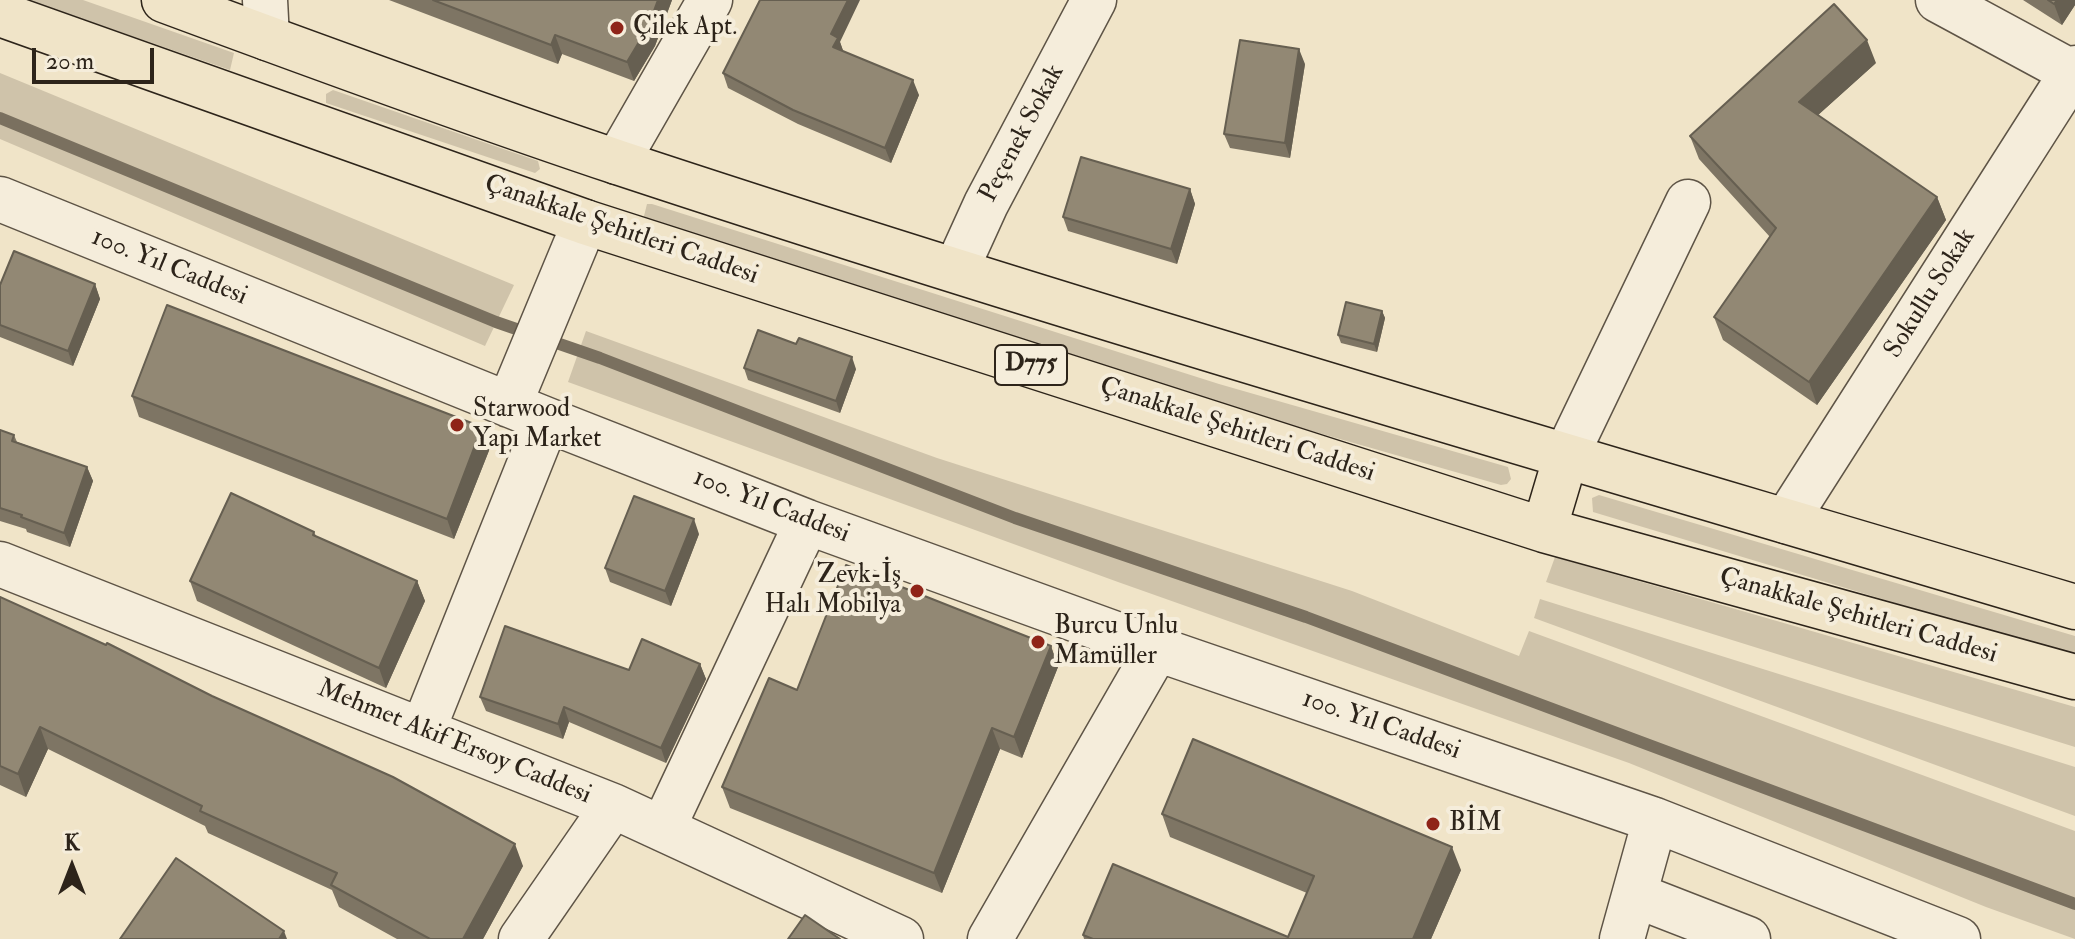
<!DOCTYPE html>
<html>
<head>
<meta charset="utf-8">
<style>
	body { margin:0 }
	#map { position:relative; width:2075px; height:939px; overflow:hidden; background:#f0e4c8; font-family:"IM FELL Double Pica",serif }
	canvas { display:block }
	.north { position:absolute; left:32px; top:827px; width:80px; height:80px; -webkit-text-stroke:6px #f5eddb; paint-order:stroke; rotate:0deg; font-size:22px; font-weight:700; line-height:32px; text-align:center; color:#2d241a }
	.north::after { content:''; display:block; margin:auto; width:28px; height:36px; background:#2d241a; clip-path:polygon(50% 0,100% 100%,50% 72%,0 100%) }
	.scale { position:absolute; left:32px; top:48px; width:122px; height:36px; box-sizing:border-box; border:4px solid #2d241a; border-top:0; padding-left:10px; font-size:24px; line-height:28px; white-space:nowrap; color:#2d241a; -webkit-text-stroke:6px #f5eddb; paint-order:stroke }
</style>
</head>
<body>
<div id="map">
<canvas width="2075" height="939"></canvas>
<div class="north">K</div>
<div class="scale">20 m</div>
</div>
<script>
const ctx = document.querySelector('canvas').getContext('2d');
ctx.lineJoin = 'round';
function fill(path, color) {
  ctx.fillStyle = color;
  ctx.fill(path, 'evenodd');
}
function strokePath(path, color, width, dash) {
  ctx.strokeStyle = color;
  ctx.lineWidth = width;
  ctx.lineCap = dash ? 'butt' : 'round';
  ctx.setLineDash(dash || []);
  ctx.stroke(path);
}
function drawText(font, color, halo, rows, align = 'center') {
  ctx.font = font + ' "IM FELL Double Pica",serif';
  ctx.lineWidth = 8;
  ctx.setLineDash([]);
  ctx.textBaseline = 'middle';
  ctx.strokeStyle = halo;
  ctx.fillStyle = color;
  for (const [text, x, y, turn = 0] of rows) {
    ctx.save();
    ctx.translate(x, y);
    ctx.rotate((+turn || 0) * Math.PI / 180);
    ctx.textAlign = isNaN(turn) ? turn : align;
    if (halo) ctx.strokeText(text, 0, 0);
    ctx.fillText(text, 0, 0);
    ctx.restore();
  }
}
fill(new Path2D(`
	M 28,0 L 83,0 L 234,53 L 230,70 Z
	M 0,73 L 514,285 L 485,346 L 0,139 Z
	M 333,90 L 538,161 L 540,169 L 535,173 L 326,103 L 326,94 Z
	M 647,204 L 652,204 L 1219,384 L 1508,467 L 1511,479 L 1507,484 L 1501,485 L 1203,400 L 647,222 L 644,216 Z
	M 586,331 L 937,458 L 1352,591 L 1519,656 L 1529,631 L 2075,831 L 2075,939 L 1986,907 L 1629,763 L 1118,582 L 568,382 Z
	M 1599,495 L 2075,636 L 2075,654 L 1912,608 L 1593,512 L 1592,498 Z
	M 1555,557 L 2075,707 L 2075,747 L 1546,582 Z
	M 1540,599 L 2075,767 L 2075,816 L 1534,618 Z`), '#cfc3aa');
strokePath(new Path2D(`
	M 0,118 L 496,322 L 600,358 L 1015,518 L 1306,617 L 2075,904`), '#7a705f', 12);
const minor = new Path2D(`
	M 265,0 L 267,38
	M 1938,0 L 2075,74
	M 617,162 L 710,0
	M 0,199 L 547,420 L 807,522 L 1157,649 L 1655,820 L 1958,939
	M 956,270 L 986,204 L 1094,0
	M 509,405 L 585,222
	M 1566,456 L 1688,202
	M 1786,521 L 2075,68
	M 0,564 L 613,806 L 901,939
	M 423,730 L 547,420
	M 663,828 L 807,522
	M 1635,895 L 1748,939
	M 521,939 L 613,806
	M 990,939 L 1157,649
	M 1622,939 L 1655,820`);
const major = new Path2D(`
	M 164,0 C 315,56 467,112 620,163 C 1101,322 1589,462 2075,607
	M 0,14 L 585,222 L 1544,530 L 2075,677
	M 1544,530 L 1566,456`);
strokePath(minor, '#5e5446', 47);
strokePath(major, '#2d241a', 47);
strokePath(minor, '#f5eddb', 44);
strokePath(major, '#f0e4c8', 44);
fill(new Path2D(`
	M 389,0 L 672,0 L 655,46 L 634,81 L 562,54 L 558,64 Z
	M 2023,0 L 2075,0 L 2075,5 L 2062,25 Z
	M 840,42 L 843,51 L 919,95 L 891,163 L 798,124 L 728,88 L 723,73 Z
	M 1876,63 L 1818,115 L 1937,197 L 1946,220 L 1817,405 L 1723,340 L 1714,317 L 1770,237 L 1699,159 L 1690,136 Z
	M 1305,64 L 1290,158 L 1230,148 L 1224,134 Z
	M 1190,189 L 1195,204 L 1177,264 L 1068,231 L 1063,217 Z
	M 95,284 L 100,299 L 73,366 L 0,337 L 0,285 Z
	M 1382,311 L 1385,318 L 1377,352 L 1341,343 L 1338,335 Z
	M 744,368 L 856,369 L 840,413 L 748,380 Z
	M 132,396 L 482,427 L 490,448 L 454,539 L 139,417 Z
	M 0,430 L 14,435 L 17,442 L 87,467 L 93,481 L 70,547 L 27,532 L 26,529 L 0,521 Z
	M 314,532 L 316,536 L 417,581 L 425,601 L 386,688 L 197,601 L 190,581 Z
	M 699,534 L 671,606 L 610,582 L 605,568 Z
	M 0,597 L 523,866 L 483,939 L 397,939 L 339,907 L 332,890 L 208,833 L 205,826 L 48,749 L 26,797 L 0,785 Z
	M 1051,646 L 1058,667 L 1022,758 L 1000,749 L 942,893 L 730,808 L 722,787 L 797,690 Z
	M 700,664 L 706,679 L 666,763 L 569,722 L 563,739 L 486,711 L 480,697 L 629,670 Z
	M 1162,814 L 1461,870 L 1431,939 L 1084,939 L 1083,935 L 1288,937 L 1307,893 L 1170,837 Z`), '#7e7564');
fill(new Path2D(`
	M 658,0 L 672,0 L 655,46 L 634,81 L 627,62 Z
	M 848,0 L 860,0 L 840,42 L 844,53 L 833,47 L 831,34 Z
	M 2057,0 L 2075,0 L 2075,5 L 2062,25 L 2054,4 Z
	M 555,35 L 562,54 L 558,64 L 551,45 Z
	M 1867,40 L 1876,63 L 1807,125 L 1799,102 Z
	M 1299,49 L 1305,64 L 1290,158 L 1285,143 Z
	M 913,80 L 919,95 L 891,163 L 885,148 Z
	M 1190,189 L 1195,204 L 1177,264 L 1171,249 Z
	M 1937,197 L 1946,220 L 1817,405 L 1809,382 Z
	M 95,284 L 100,299 L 73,366 L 68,351 Z
	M 1382,311 L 1385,318 L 1377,352 L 1374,344 Z
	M 852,357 L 856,369 L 840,413 L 836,401 Z
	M 482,427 L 490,448 L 454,539 L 447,519 Z
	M 87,467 L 93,481 L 70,547 L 64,533 Z
	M 694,519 L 699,534 L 671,606 L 665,591 Z
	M 417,581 L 425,601 L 386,688 L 379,668 Z
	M 1051,646 L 1058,667 L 1022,758 L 1014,737 Z
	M 700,664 L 706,679 L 666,763 L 661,748 Z
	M 564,707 L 569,722 L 563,739 L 558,724 Z
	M 40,727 L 48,749 L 26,797 L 18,774 Z
	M 992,728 L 1000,749 L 942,893 L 934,873 Z
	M 515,844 L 523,866 L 483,939 L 463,939 Z
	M 1452,847 L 1461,870 L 1431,939 L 1413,939 Z
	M 284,931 L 287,939 L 279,939 Z`), '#665f51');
const building = new Path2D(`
	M 433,0 L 658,0 L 648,27 L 627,62 L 555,35 L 551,45 Z
	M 760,0 L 848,0 L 831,34 L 838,38 L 833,47 L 913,80 L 885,148 L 793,110 L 723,73 Z
	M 2048,0 L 2057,0 L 2054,4 Z
	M 1834,4 L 1867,40 L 1799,102 L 1937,197 L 1809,382 L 1714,317 L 1776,228 L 1690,136 Z
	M 1240,40 L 1299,49 L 1285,143 L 1224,134 Z
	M 1081,157 L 1190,189 L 1171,249 L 1063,217 Z
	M 14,251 L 95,284 L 68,351 L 0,325 L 0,285 Z
	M 1346,302 L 1382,311 L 1374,344 L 1338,335 Z
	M 167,305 L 482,427 L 447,519 L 132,396 Z
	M 758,330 L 796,344 L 799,338 L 852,357 L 836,401 L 744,368 Z
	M 0,430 L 14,435 L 12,441 L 87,467 L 64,533 L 21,517 L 22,515 L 0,508 Z
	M 231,493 L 314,532 L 313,535 L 417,581 L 379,668 L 190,581 Z
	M 634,496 L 694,519 L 665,591 L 605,568 Z
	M 846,565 L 1051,646 L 1014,737 L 992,728 L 934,873 L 722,787 L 769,678 L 797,690 Z
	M 0,597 L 106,645 L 107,643 L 212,696 L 393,777 L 515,844 L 463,939 L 430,939 L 331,885 L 337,873 L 200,811 L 202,806 L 40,727 L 18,774 L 0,766 Z
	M 505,626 L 629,670 L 642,639 L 700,664 L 661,748 L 564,707 L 558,724 L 480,697 Z
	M 1193,739 L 1452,847 L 1413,939 L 1093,939 L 1083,935 L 1113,864 L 1288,937 L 1314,876 L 1162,814 Z
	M 176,858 L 284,931 L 279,939 L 120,939 Z
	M 805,915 L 840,939 L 788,939 Z`);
fill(building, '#928874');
strokePath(building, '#665f51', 2);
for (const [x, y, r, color] of [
	[617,28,8,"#8f2418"],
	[457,425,8,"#8f2418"],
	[917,591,8,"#8f2418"],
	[1038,642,8,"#8f2418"],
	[1433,824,8,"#8f2418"]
]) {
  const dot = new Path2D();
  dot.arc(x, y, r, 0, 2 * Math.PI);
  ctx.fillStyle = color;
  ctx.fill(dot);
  strokePath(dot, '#f5eddb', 3);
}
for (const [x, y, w] of [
	[1031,365,72]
]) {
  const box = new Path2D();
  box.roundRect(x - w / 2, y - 20, w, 40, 6);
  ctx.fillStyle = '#f5eddb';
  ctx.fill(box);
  strokePath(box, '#2d241a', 2);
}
drawText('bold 24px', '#2d241a', null, [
	["D775",1031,365]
]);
drawText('26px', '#2d241a', '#f5eddb', [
	["Çilek Apt.",633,28],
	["Starwood",473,410],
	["Yapı Market",473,440],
	["Zevk-İş",901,576,"right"],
	["Halı Mobilya",901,606,"right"],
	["Burcu Unlu",1054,627],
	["Mamüller",1054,657],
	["BİM",1449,824]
], 'left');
drawText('26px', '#2d241a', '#f5eddb', [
	["Peçenek Sokak",1023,134,-62],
	["Çanakkale Şehitleri Caddesi",621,231,19],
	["100. Yıl Caddesi",169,268,22],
	["Sokullu Sokak",1931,294,-58],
	["Çanakkale Şehitleri Caddesi",1237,431,18],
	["100. Yıl Caddesi",771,507,21],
	["Çanakkale Şehitleri Caddesi",1858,617,16],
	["100. Yıl Caddesi",1381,726,19],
	["Mehmet Akif Ersoy Caddesi",454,743,22]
]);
</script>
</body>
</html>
